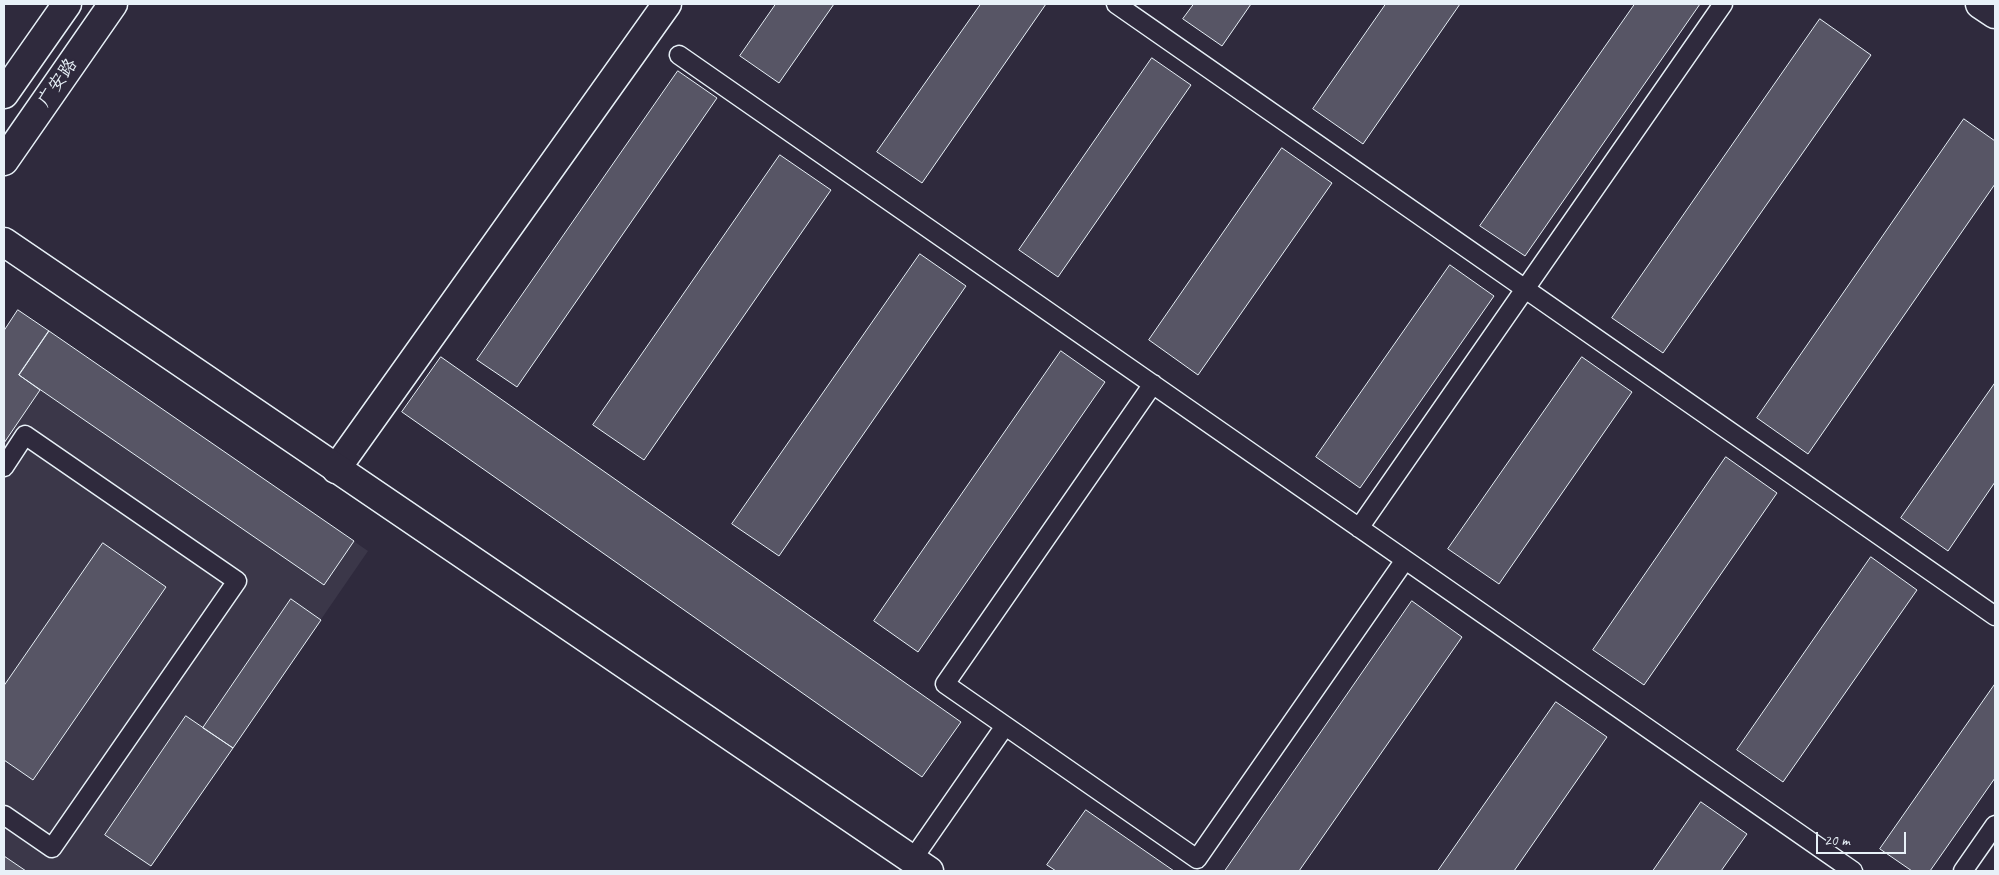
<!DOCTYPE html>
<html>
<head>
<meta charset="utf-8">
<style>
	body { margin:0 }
	#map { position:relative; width:1999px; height:875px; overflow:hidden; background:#2f2a3d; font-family:Caveat,sans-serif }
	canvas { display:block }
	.frame { position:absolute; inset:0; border:5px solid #e8f1f8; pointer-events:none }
	.scale { position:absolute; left:1816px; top:832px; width:90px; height:22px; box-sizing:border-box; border:2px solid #e8f1f8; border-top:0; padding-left:6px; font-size:15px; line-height:18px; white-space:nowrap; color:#e8f1f8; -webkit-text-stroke:4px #2f2a3d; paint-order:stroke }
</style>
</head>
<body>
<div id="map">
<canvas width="1999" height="875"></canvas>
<div class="frame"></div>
<div class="scale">20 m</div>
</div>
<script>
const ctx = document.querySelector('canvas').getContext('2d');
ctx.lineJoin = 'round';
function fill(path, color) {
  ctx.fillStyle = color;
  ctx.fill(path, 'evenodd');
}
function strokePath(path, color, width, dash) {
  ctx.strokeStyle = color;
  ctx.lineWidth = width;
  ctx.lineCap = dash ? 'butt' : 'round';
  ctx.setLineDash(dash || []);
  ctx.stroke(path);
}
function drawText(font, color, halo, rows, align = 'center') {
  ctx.font = font + ' Caveat,"LXGW WenKai TC",sans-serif';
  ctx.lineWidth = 4.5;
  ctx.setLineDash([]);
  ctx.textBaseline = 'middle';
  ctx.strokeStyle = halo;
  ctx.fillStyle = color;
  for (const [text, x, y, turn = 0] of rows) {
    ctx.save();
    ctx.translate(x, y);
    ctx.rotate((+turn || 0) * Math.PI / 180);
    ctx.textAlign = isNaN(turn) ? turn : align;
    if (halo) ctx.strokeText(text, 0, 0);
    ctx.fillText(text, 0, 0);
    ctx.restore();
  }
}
fill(new Path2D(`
	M 18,310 L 368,551 L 148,871 L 4,871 L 4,331 Z`), '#3b3749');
const building = new Path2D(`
	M 776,4 L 834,4 L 779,83 L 740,56 Z
	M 981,4 L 1046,4 L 922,183 L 877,152 Z
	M 1194,4 L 1251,4 L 1222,46 L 1183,19 Z
	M 1386,4 L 1460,4 L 1363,144 L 1313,109 Z
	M 1635,4 L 1700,4 L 1525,256 L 1480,226 Z
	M 1820,19 L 1871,55 L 1663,353 L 1612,318 Z
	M 1152,58 L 1191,85 L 1058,277 L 1019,250 Z
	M 678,71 L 717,98 L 517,387 L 477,360 Z
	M 1964,119 L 1995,141 L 1995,184 L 1808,454 L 1757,418 Z
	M 1282,148 L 1332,183 L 1198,375 L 1149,340 Z
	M 780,155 L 831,190 L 644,460 L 593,425 Z
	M 920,254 L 966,286 L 779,556 L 732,524 Z
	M 1450,265 L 1494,296 L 1360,488 L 1316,457 Z
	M 18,310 L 49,331 L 19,375 L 40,390 L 4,443 L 4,331 Z
	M 49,331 L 354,541 L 324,585 L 19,375 Z
	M 1061,351 L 1105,382 L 918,652 L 874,621 Z
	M 441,357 L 961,722 L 922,777 L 402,412 Z
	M 1582,357 L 1632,392 L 1499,584 L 1448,549 Z
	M 1995,383 L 1995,482 L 1948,551 L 1901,518 Z
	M 1726,457 L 1777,493 L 1644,685 L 1593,650 Z
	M 103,543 L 166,587 L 33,780 L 4,760 L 4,686 Z
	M 1871,557 L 1917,590 L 1783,782 L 1737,750 Z
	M 291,599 L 321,620 L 233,748 L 203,728 Z
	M 1412,601 L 1462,637 L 1299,871 L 1225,871 Z
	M 1995,684 L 1995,778 L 1930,871 L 1912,871 L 1880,849 Z
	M 1556,702 L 1607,737 L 1514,871 L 1438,871 Z
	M 186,716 L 233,748 L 151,866 L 105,835 Z
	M 1701,802 L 1747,834 L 1721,871 L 1653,871 Z
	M 1086,810 L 1174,871 L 1056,871 L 1047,865 Z
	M 4,856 L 26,871 L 4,871 Z`);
fill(building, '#575565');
strokePath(building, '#e8f1f8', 1);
const lane = new Path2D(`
	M 1116,4 L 1995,616
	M 679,55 L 1853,871
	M 1153,384 L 945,684 L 1197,859 L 1405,560
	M 4,467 L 25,435 L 237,581 L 52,848 L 4,815
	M 1359,528 L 1723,4
	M 912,860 L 1005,726
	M 1963,871 L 1995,825`);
const street = new Path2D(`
	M 336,469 L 667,4`);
const secondary = new Path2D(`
	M 1980,4 L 1995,14
	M 4,94 L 67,4
	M 4,161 L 113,4
	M 4,242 L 929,871`);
strokePath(lane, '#e8f1f8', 21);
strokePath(street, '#e8f1f8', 31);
strokePath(secondary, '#e8f1f8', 31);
strokePath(lane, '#2f2a3d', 18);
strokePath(street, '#2f2a3d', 28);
strokePath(secondary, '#2f2a3d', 28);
drawText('18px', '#e8f1f8', '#2f2a3d', [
	["广安路",58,83,-55]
]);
</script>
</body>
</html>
